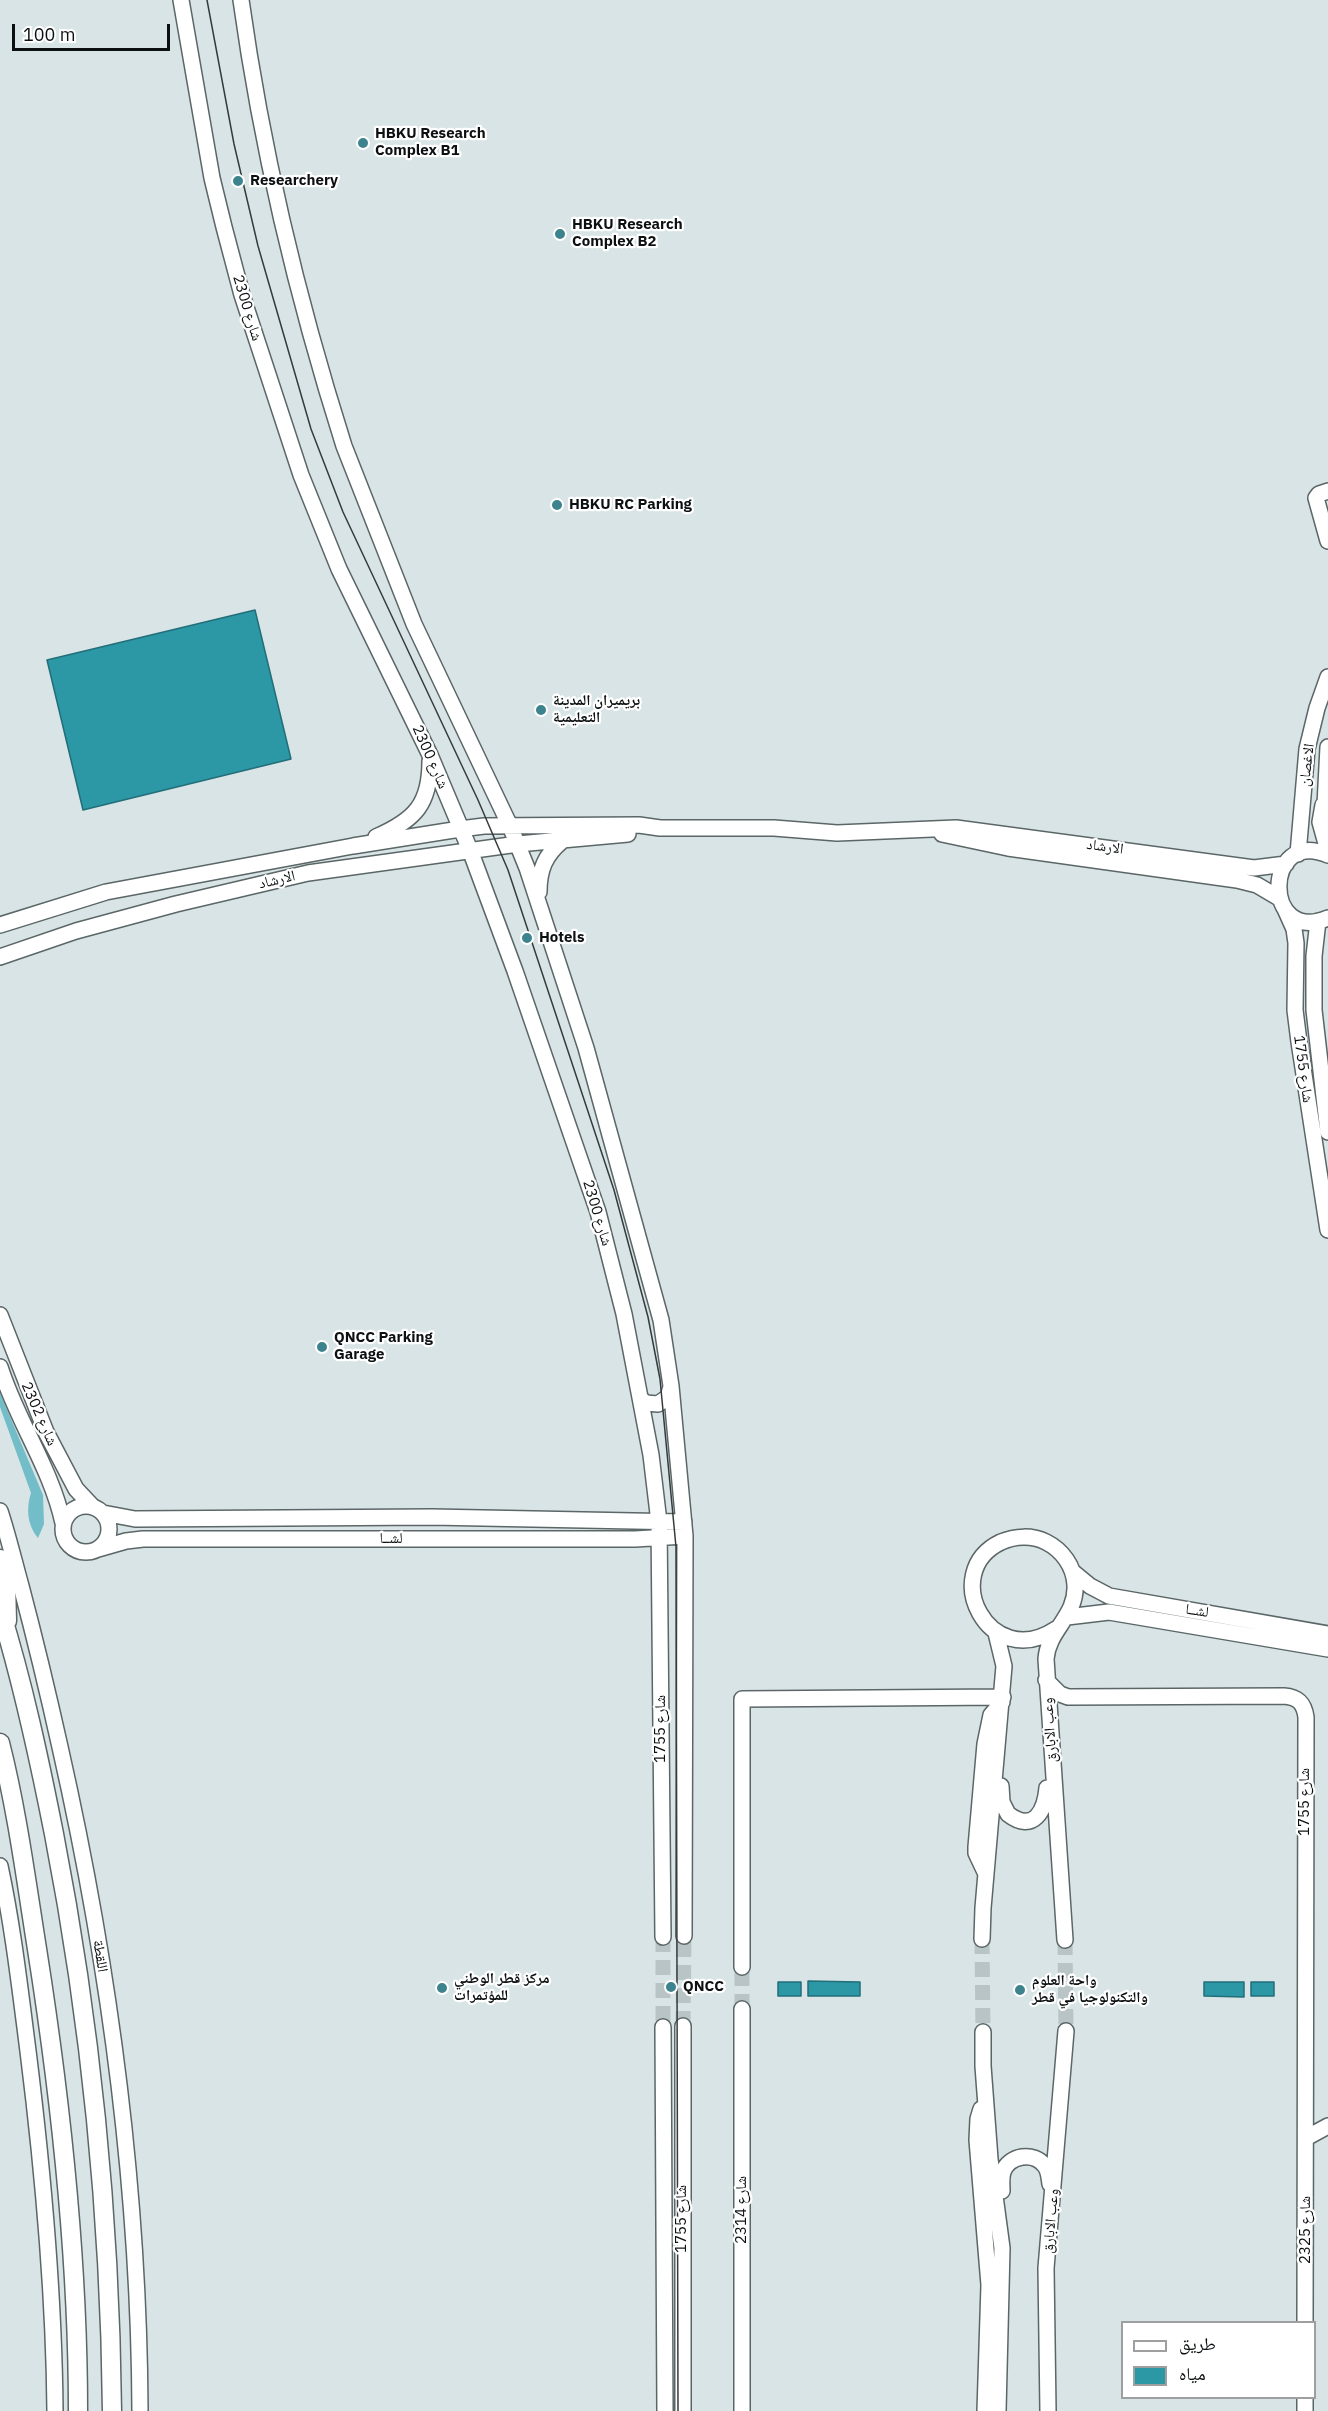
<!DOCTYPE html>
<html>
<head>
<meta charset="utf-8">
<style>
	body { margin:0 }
	#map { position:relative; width:1328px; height:2411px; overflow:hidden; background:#d8e4e6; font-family:"IBM Plex Sans","Noto Naskh Arabic",sans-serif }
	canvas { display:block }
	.legend { position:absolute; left:1121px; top:2321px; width:195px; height:78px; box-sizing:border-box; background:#fff; border:2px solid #9e9fa0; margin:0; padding:8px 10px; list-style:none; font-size:18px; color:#0c1011 }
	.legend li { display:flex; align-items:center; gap:12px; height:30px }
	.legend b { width:30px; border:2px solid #9e9fa0 }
	.scale { position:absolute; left:12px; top:24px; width:158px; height:27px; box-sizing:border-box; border:3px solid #0c1011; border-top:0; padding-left:8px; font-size:18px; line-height:21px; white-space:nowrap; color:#0c1011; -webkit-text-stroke:4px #fff; paint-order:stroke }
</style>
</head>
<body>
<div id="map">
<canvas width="1328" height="2411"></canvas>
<ul class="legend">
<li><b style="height:8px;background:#fff"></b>طريق</li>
<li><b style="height:16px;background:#2c97a5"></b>مياه</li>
</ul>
<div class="scale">100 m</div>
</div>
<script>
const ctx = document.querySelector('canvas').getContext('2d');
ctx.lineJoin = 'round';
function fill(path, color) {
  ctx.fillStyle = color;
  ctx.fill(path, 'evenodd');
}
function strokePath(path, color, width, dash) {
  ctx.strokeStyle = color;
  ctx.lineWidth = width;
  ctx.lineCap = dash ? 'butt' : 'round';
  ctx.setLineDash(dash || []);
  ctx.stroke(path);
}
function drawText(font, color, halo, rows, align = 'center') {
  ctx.font = font + ' "IBM Plex Sans","Noto Naskh Arabic",sans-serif';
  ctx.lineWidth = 4.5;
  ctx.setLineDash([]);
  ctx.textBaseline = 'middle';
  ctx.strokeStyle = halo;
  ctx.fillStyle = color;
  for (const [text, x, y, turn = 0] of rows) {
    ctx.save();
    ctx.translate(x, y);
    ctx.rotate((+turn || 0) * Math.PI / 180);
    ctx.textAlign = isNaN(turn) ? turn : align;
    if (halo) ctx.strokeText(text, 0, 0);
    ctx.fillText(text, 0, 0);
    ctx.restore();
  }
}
fill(new Path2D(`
	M 0,1393 L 43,1495 L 44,1524 L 38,1538 C 27,1525 26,1508 31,1493 L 0,1407 Z`), '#72bdc8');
const water = new Path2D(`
	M 255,610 L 291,759 L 83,810 L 47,660 Z
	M 808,1981 L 860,1982 L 860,1996 L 808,1996 Z
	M 778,1982 L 801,1982 L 801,1996 L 778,1996 Z
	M 1204,1982 L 1244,1982 L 1244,1997 L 1204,1996 Z
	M 1251,1982 L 1274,1982 L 1274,1996 L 1251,1996 Z`);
fill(water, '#2c97a5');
strokePath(water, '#226e79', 1.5);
strokePath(new Path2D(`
	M 663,1937 L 663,2027
	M 982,1939 L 983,2032
	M 1065,1940 L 1066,2031
	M 742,2009 L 742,1967
	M 683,2026 L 684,1936`), '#b9c4c6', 15, [15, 8]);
const minor = new Path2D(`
	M 181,0 L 212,178 L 224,227 L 242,295 L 301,475 L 339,569 L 430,755 L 470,850 L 515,971 L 598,1212 L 624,1314 L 651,1455 L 659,1522 L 663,1937
	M 241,0 C 262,151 298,301 344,446 L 414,624 L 510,826 L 527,868 L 586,1048 L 661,1320 L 671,1386 L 685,1536 L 684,1936
	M 1328,491 L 1319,494 L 1316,498 L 1328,541
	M 1328,747 L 1325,805 L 1328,815
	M 1323,805 L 1320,822 L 1328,851
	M 942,834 L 1008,848 L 1237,880 L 1257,885 L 1279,898
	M 376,837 C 415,820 430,804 430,761
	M 1298,854 L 1307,749 L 1317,708 L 1328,677
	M 1328,855 C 1263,827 1262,946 1328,918
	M 539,892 C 539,870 545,855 562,841
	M 1285,909 L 1294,929 L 1296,943 L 1295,1010 L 1299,1042 L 1328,1230
	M 1318,921 L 1314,956 L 1314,1010 L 1328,1132
	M 0,925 L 106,892 L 353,846 L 460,829 L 484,826 L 639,825 L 660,828 L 774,828 L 837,833 L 956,828 L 1254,868 L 1286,864
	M 0,957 L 76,931 L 176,904 L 308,873 L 518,844 L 628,834
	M 0,1315 L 46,1432 L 76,1489 L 92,1506
	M 0,1367 C 17,1421 51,1468 63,1523
	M 641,1399 L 646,1403 L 658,1404 L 668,1397 L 671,1387
	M63 1529a23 23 0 1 1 46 0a23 23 0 1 1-46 0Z
	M 0,1511 C 8,1535 14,1561 21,1586 C 35,1639 48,1693 60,1747 C 109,1964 139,2188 140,2411
	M 103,1513 L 135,1519 L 432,1517 L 684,1522
	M 98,1549 L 126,1541 L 143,1539 L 635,1539 L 685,1536
	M 1073,1572 L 1090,1586 L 1109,1596 L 1328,1634
	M 1067,1617 L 1109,1612 L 1328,1649
	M 1056,1629 C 989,1673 938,1572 1001,1542 C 1015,1536 1032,1535 1046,1542 C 1062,1550 1074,1566 1075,1585 C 1077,1616 1048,1630 1046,1659 L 1065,1940
	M 1046,1680 L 1060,1694 L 1068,1697 L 1284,1696 C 1298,1697 1304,1703 1306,1717 L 1305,2322
	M 1001,1786 L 1002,1802 L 1008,1814 C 1034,1834 1045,1810 1047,1788
	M 0,1866 C 13,1927 20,1989 28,2051 C 43,2171 54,2290 55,2411
	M 985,1872 L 976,1853 L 976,1847 L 985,1744 L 991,1715 L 1002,1702
	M 982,1939 L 983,1908 L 1004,1666 L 996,1633
	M 742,1967 L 742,1699 L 1003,1697
	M 742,2009 L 742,2411
	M 663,2027 L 665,2411
	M 983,2032 L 983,2066 L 990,2159 L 1002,2248 L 998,2411
	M 981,2109 L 978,2119 L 977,2140 L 989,2285 L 985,2411
	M 1306,2138 L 1328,2126
	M 1002,2191 C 1002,2185 1001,2178 1003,2172 C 1009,2155 1034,2151 1045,2166 C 1049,2171 1049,2178 1050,2184
	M 683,2411 L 683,2026
	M 1048,2411 L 1046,2268 L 1066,2031
	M 1305,2411 L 1305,2398`);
const major = new Path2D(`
	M 0,1559 L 6,1583 L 7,1621
	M 0,1609 C 23,1683 39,1758 54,1834 C 91,2024 110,2217 112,2411
	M 0,1743 C 17,1810 26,1880 37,1949 C 61,2101 78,2256 78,2411`);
strokePath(minor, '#5b6667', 18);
strokePath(major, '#5b6667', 21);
strokePath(minor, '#fff', 15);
strokePath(major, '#fff', 18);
strokePath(new Path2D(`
	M 207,0 L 234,144 L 258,246 L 311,429 L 343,512 L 478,800 L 508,870 L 614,1190 L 648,1317 L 660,1379 L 676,1547 L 678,2411`), '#353b3c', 1.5);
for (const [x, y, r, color] of [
	[363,143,6,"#3c838d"],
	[238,181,6,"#3c838d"],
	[560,234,6,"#3c838d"],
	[557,505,6,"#3c838d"],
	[541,710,6,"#3c838d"],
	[527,938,6,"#3c838d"],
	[322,1347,6,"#3c838d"],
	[671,1987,6,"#3c838d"],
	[442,1988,6,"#3c838d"],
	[1020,1990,6,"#3c838d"]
]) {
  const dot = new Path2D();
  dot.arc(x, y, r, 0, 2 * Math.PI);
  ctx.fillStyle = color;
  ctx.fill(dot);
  strokePath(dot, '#fff', 2);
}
drawText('bold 15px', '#0c1011', '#fff', [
	["HBKU Research",375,134],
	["Complex B1",375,151],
	["Researchery",250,181],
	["HBKU Research",572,225],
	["Complex B2",572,242],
	["HBKU RC Parking",569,505],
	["بريميران المدينة",553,701],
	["التعليمية",553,718],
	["Hotels",539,938],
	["QNCC Parking",334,1338],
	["Garage",334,1355],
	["مركز قطر الوطني",454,1979],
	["للمؤتمرات",454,1996],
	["واحة العلوم",1032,1981],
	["والتكنولوجيا في قطر",1032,1998],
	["QNCC",683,1987]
], 'left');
drawText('15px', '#0c1011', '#fff', [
	["شارع 2300",247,308,73],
	["شارع 2300",430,757,66],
	["الاغصان",1307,765,-83],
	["الارشاد",1105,847,8],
	["الارشاد",277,880,-13],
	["شارع 1755",1303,1069,82],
	["شارع 2300",597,1213,73],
	["شارع 2302",39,1414,66],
	["لشــا",391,1539],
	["لشــا",1197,1611,9],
	["شارع 1755",661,1729,-90],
	["وعب الابارق",1050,1730,-94],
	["شارع 1755",1305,1802,-90],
	["اللقطة",100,1956,81],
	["شارع 2314",742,2210,-90],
	["شارع 1755",682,2219,-90],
	["وعب الابارق",1051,2221,-85],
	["شارع 2325",1306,2230,-90]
]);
</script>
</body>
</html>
